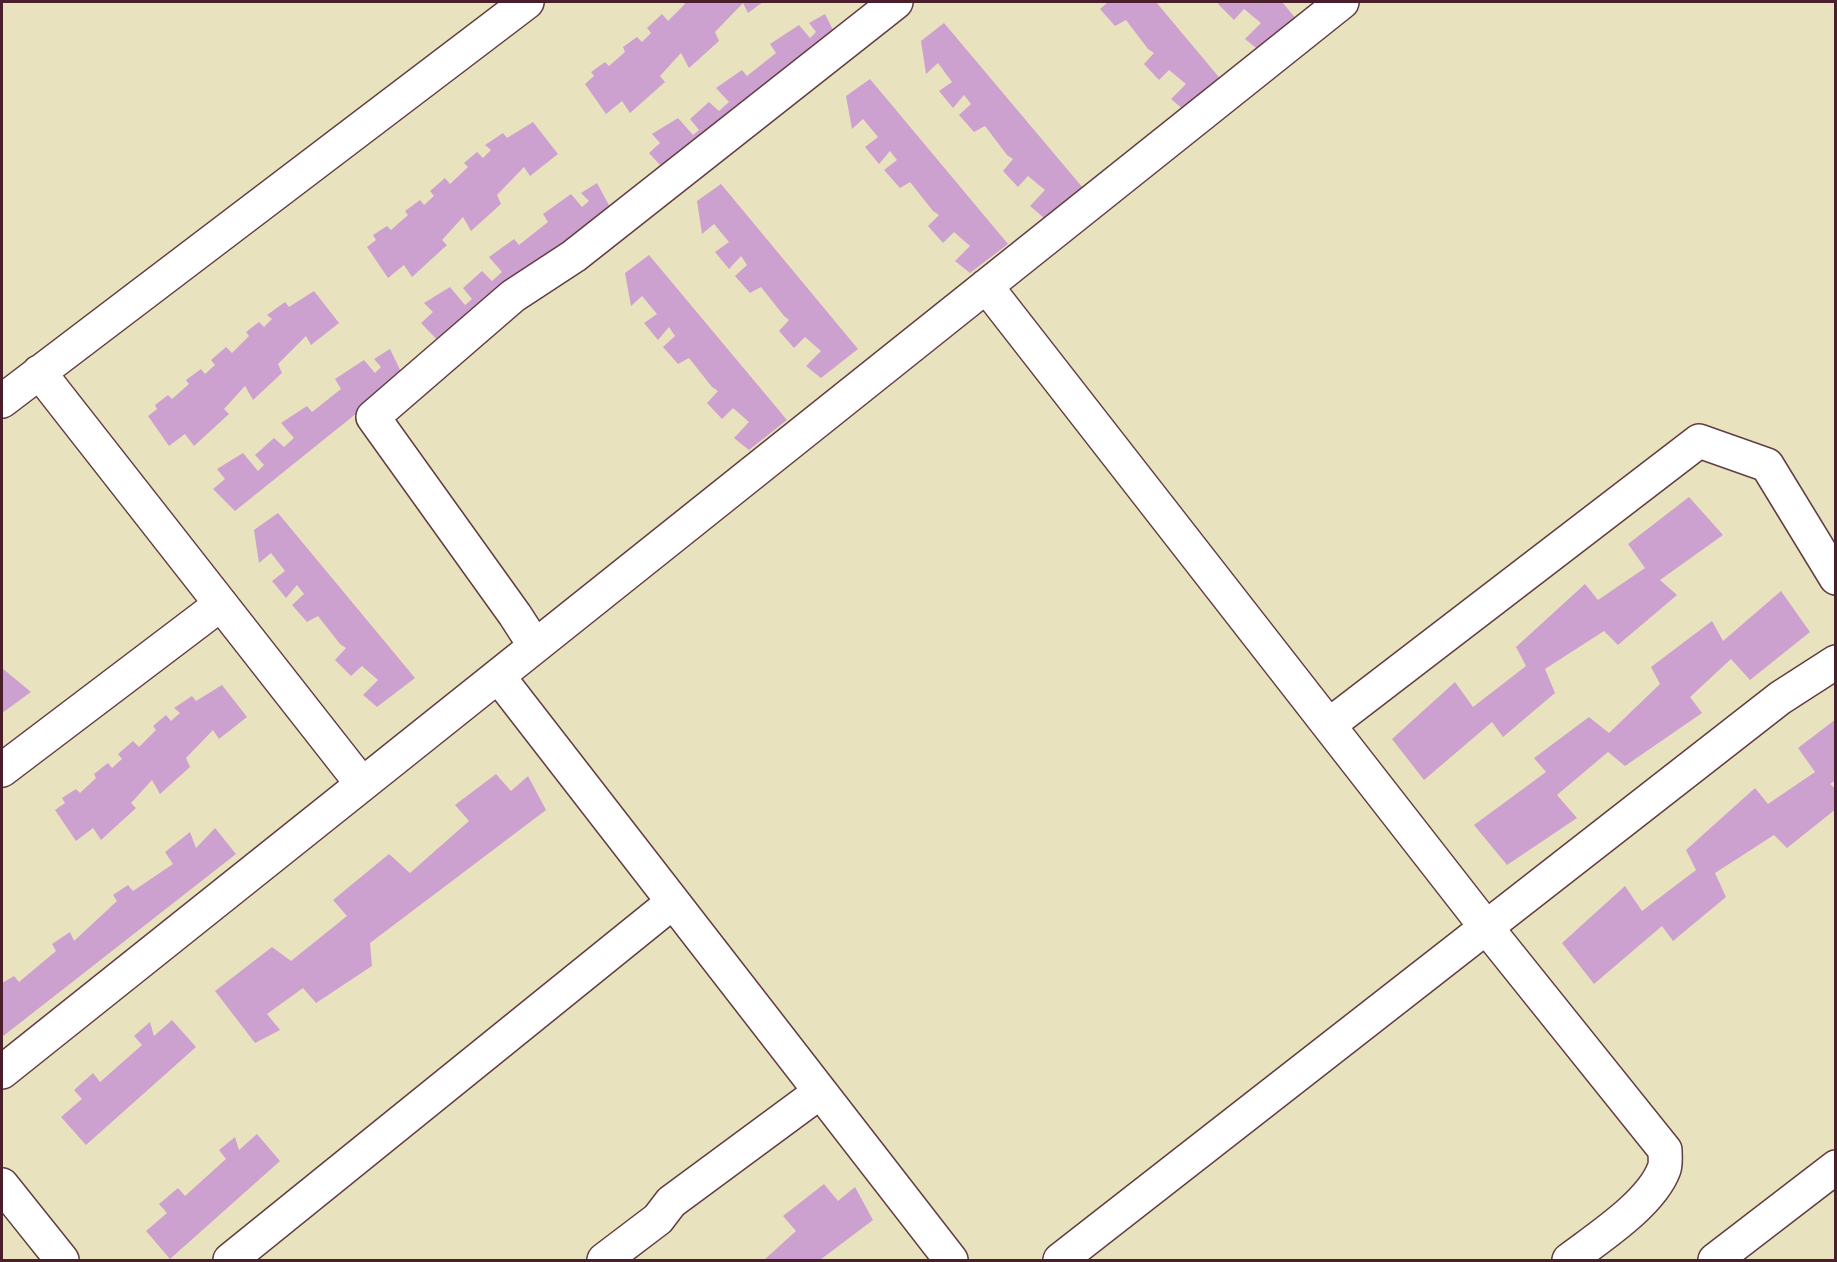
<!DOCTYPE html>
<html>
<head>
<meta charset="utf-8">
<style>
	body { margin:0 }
	#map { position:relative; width:1837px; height:1262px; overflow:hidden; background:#e9e2bf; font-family:Vollkorn,serif }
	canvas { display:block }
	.frame { position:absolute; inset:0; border:3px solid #4a1f2b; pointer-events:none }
</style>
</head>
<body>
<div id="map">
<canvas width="1837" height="1262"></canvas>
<div class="frame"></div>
</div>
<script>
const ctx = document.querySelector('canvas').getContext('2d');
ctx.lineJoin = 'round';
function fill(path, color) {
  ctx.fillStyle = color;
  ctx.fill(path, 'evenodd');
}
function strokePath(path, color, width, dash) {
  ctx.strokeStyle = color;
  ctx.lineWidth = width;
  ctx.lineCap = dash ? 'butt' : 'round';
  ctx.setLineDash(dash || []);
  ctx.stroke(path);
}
fill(new Path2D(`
	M 683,2 L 763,2 L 748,13 L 743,3 L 715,32 L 719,41 L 689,68 L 681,53 L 660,76 L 665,82 L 630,113 L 622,101 L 606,114 L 585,84 L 594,76 L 591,72 L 605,62 L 609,66 L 625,52 L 623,47 L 637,37 L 642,42 L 651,33 L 647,28 L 662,14 L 668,21 L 685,4 Z
	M 1108,2 L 1156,2 L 1223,82 L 1185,111 L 1171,99 L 1186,84 L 1169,70 L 1159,80 L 1144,64 L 1154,53 L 1148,49 L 1126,20 L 1115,26 L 1100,9 Z
	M 1220,2 L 1282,2 L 1298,21 L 1260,51 L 1245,39 L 1261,23 L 1244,9 L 1234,20 L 1218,4 Z
	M 825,14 L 838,40 L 670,176 L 649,153 L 660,143 L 652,134 L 678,118 L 693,135 L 699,130 L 690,119 L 709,102 L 719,111 L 729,102 L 716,88 L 742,70 L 747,76 L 776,53 L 770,44 L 799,25 L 810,38 L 816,32 L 809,23 Z
	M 944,23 L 1083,188 L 1044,218 L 1030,206 L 1045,190 L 1028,176 L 1018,187 L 1003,171 L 1013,159 L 1007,155 L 985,126 L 974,132 L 959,115 L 971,104 L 964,95 L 953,108 L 939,91 L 952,82 L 938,63 L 926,74 L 921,41 Z
	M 870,79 L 1008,244 L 970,273 L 955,261 L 970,246 L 954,232 L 943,243 L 928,226 L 939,215 L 933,211 L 910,182 L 900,188 L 884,170 L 897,160 L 890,151 L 879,164 L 865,147 L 878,137 L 863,119 L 852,129 L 846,96 Z
	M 533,122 L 558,154 L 530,176 L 524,167 L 497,195 L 501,204 L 471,231 L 463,217 L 442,240 L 447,245 L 412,277 L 404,265 L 388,278 L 367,247 L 376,240 L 373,235 L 387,226 L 391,230 L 408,215 L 405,211 L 420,200 L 424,205 L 434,196 L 430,191 L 445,178 L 450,184 L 468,167 L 464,163 L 477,152 L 483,158 L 491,150 L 485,145 L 503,133 L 507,138 Z
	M 597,183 L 611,209 L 442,345 L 421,323 L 433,312 L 424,303 L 450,287 L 465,305 L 472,299 L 463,288 L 482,271 L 492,281 L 502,272 L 489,257 L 514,239 L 519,245 L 548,222 L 543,214 L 571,194 L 582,207 L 589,201 L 581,193 Z
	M 721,184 L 858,349 L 821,378 L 806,366 L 821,351 L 805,337 L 794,348 L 779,331 L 789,320 L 784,316 L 761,287 L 750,293 L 735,276 L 747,265 L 741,256 L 729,269 L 715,252 L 729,242 L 714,224 L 702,234 L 697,201 Z
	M 649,255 L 787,420 L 749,450 L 734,438 L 749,422 L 733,408 L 722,419 L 707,403 L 718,391 L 712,387 L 689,358 L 678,364 L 663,347 L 675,336 L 669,327 L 658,340 L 644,323 L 657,314 L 642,296 L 631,306 L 625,273 Z
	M 314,291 L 339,323 L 311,345 L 306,336 L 278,364 L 282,373 L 253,400 L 245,386 L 224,409 L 229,414 L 194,446 L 185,434 L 169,446 L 148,416 L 157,409 L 155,405 L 168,395 L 172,399 L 189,384 L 186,380 L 201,369 L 205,374 L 215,365 L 211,360 L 226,347 L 232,353 L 249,336 L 246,332 L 259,322 L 264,327 L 272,319 L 267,315 L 285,302 L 289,307 Z
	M 390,349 L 403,376 L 235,511 L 213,489 L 225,479 L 217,469 L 243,453 L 258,471 L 264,465 L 255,455 L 274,438 L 284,447 L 294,438 L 281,423 L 307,406 L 312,412 L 341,389 L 335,379 L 364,360 L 375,373 L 381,367 L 374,359 Z
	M 1689,497 L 1723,535 L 1660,580 L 1677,595 L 1618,645 L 1604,631 L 1545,669 L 1555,693 L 1503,737 L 1492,722 L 1424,780 L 1392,739 L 1455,682 L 1473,707 L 1526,666 L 1516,647 L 1585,584 L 1598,600 L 1645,568 L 1628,544 Z
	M 278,513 L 415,678 L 377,707 L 363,695 L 378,680 L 362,666 L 351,676 L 335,660 L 346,648 L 340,644 L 318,616 L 307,622 L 292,605 L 304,594 L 297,585 L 286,598 L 272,581 L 285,571 L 271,553 L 259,563 L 254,530 Z
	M 1781,591 L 1810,632 L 1750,680 L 1731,659 L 1690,697 L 1702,713 L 1625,766 L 1608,752 L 1557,795 L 1577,818 L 1507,865 L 1474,825 L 1546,772 L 1534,758 L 1589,717 L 1609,733 L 1660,684 L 1651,667 L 1712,621 L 1723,641 Z
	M 2,668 L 31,692 L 2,713 Z
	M 222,685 L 247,717 L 219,739 L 213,730 L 186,758 L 190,767 L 160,794 L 152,780 L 131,803 L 136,808 L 101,840 L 93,828 L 76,841 L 55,810 L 65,803 L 62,798 L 76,789 L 80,793 L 96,778 L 94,774 L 108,763 L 112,768 L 122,759 L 118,754 L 133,741 L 139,747 L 156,730 L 153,726 L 166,715 L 171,721 L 180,713 L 174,708 L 192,696 L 196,701 Z
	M 1836,719 L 1836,780 L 1830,784 L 1836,789 L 1836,809 L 1787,848 L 1774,835 L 1715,873 L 1726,897 L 1673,941 L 1662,926 L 1594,984 L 1562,943 L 1625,886 L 1642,911 L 1696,870 L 1686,850 L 1755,788 L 1768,804 L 1815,772 L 1798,748 Z
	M 496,774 L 511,791 L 528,776 L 546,810 L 370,943 L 372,966 L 316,1003 L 303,988 L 267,1014 L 280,1030 L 255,1043 L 215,991 L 272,947 L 291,961 L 347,916 L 333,900 L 389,854 L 410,873 L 469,821 L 455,805 Z
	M 215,828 L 236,854 L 2,1037 L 2,983 L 14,976 L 19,982 L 56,951 L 52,944 L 70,932 L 74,941 L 117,901 L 113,895 L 128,885 L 133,891 L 173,864 L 165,852 L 190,832 L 196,848 Z
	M 172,1020 L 196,1047 L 86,1145 L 61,1117 L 82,1099 L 74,1090 L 93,1073 L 100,1082 L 142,1045 L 134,1036 L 150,1022 L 154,1036 Z
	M 257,1134 L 280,1161 L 170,1259 L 146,1231 L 167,1213 L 159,1204 L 178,1188 L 185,1196 L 226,1159 L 219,1150 L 235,1137 L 239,1150 Z
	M 824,1184 L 838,1201 L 855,1187 L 873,1220 L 820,1260 L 764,1260 L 796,1231 L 783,1216 Z`), '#cda1cf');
const street = new Path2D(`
	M 986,286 L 1486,927 L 1665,1150 C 1665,1156 1666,1164 1664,1169 C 1651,1204 1598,1238 1569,1260
	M 39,372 L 362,784
	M 2,401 L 527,2
	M 535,646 L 515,615 L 373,417 L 513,296 L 574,256 L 896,2
	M 498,676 L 951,1260
	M 1329,725 L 1699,441 L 1767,465 L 1836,578
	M 2,770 L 221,604
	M 2,1072 L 1342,2
	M 2,1185 L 62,1260
	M 230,1260 L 673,902
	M 604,1260 L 658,1219 L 671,1202 L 820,1092
	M 1060,1260 L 1780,698 L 1836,662
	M 1715,1260 L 1836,1167`);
strokePath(street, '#623c41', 36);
strokePath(street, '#fff', 33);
</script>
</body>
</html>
